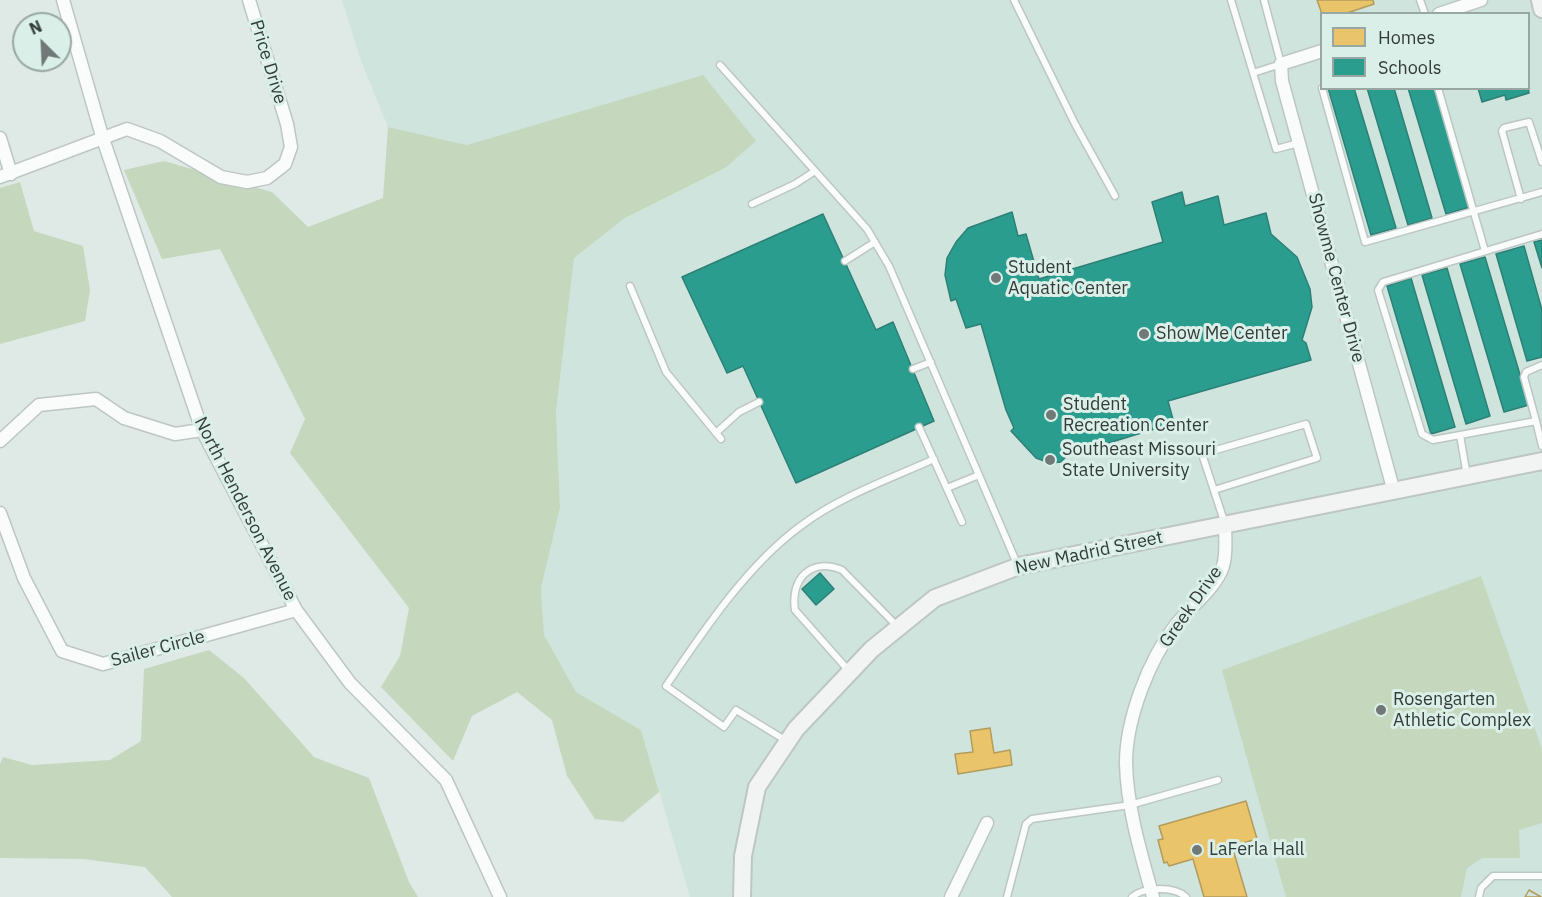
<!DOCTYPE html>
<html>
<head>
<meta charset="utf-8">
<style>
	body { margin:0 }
	#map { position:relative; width:1542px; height:897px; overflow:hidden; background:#dfeae7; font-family:"IBM Plex Sans",sans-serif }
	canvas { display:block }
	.legend { position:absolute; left:1320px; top:12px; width:210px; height:78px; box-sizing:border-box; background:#daefe8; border:2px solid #98a7a2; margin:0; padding:8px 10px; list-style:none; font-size:18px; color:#343c3a }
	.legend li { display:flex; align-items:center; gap:12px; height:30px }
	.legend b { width:30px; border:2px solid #98a7a2 }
	.north { position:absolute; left:12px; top:12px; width:60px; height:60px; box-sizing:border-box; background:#daefe8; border:2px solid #98a7a2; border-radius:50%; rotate:336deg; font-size:16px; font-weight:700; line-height:24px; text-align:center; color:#343c3a }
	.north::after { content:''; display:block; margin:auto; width:21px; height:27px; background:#707977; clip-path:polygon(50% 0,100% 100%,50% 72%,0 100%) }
</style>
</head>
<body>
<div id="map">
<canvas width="1542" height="897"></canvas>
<ul class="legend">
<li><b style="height:16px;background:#e9c46a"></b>Homes</li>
<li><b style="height:16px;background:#2a9d8f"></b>Schools</li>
</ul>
<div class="north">N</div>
</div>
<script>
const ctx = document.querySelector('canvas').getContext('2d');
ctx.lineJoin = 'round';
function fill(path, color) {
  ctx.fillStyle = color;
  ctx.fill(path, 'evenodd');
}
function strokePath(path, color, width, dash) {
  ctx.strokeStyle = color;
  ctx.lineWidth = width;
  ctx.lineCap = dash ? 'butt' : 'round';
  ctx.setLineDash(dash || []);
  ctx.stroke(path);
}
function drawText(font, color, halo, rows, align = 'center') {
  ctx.font = font + ' "IBM Plex Sans",sans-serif';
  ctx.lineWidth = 6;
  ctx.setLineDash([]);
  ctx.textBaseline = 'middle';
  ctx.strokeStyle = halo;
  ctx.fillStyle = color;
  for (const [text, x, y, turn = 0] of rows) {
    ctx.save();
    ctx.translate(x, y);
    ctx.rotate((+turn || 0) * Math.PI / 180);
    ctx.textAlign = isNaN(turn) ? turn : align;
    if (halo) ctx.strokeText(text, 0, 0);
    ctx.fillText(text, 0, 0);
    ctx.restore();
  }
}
fill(new Path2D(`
	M 342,0 L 1542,0 L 1542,897 L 690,897 L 641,730 L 576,692 L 544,636 L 541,588 L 560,508 L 556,412 L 574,257 L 625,218 L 725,168 L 703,75 L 467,145 L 388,127 L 361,61 ZM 1322,14 L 1528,14 L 1528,88 L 1322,88 Z`), '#cfe4dd');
fill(new Path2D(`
	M 703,75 L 756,141 L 725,168 L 625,218 L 574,258 L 556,412 L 560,508 L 541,588 L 544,635 L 576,692 L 641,730 L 659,792 L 623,822 L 595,819 L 567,776 L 552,720 L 517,692 L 472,716 L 453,761 L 381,687 L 400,656 L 409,608 L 290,453 L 305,419 L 220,249 L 162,259 L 124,170 L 164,161 L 272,192 L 308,227 L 383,198 L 388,127 L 467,145 Z
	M 20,182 L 34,231 L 83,246 L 90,290 L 85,321 L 0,344 L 0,188 Z
	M 1481,576 L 1542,749 L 1542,823 L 1519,830 L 1520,858 L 1482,858 L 1467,868 L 1461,897 L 1286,897 L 1222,670 Z
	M 209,650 L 244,678 L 314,757 L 369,778 L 409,882 L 418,897 L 172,897 L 145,867 L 83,859 L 0,858 L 0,764 L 3,757 L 32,765 L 110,760 L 141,741 L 144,669 Z`), '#c5d7bd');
const homes = new Path2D(`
	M 1317,0 L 1373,0 L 1374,4 L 1344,14 L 1322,14 Z
	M 990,728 L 994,753 L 1010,750 L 1012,765 L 958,774 L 955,754 L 973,752 L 970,731 Z
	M 1246,801 L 1257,839 L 1232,846 L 1247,897 L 1204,897 L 1193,859 L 1169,866 L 1167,862 L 1164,863 L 1158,840 L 1163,839 L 1159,826 Z
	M 1529,890 L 1541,897 L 1525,897 Z
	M 1529,890 L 1541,897 L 1525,897 Z`);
fill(homes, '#e9c46a');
strokePath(homes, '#b39b5c', 1.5);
const schools = new Path2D(`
	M 1328,88 L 1354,88 L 1396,228 L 1371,235 Z
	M 1367,88 L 1394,88 L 1432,218 L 1408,225 Z
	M 1408,88 L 1435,88 L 1470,207 L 1446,214 Z
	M 1478,88 L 1528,88 L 1529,93 L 1506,100 L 1505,95 L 1482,102 Z
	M 1182,192 L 1185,206 L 1218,196 L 1224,225 L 1266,213 L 1271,234 L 1297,257 L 1310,289 L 1312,307 L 1302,340 L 1306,343 L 1311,360 L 1168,401 L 1174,423 L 1102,445 L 1100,441 L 1074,448 L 1061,462 L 1050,463 L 1036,458 L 1011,431 L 1014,428 L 1006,410 L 981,324 L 966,328 L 956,299 L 951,301 L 945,275 L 947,258 L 956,242 L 968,228 L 1012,212 L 1018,236 L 1026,234 L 1039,279 L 1163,242 L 1152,202 Z
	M 823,214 L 876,330 L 893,322 L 934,421 L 796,483 L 743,366 L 727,373 L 682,277 Z
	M 1542,240 L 1542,268 L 1534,242 Z
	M 1524,246 L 1542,310 L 1542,357 L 1527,361 L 1496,254 Z
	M 1485,257 L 1529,405 L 1504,412 L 1460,264 Z
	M 1447,268 L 1490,416 L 1466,424 L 1422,275 Z
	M 1411,278 L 1455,427 L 1431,434 L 1387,286 Z
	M 820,573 L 834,589 L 816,605 L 802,589 Z`);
fill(schools, '#2a9d8f');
strokePath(schools, '#2d8076', 1.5);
const lane = new Path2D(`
	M 1014,0 L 1075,124 L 1115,196
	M 1231,0 L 1276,149 L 1299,143
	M 1420,0 L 1425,14
	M 720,65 L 867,229 L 889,266 L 1018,566
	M 1253,73 L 1281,64 L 1264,0
	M 1322,88 L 1365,242 L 1542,192
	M 1438,88 L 1485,251
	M 1521,199 L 1502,131 L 1504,128 L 1529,122 L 1542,162
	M 752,204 L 795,184 L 815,171
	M 1542,234 L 1383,282 L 1378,290 L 1422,434 L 1433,440 L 1536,421 L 1542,446
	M 845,261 L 875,242
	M 630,286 L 666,372 L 721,439
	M 913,369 L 931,362
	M 1536,421 L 1524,377 L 1526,372 L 1542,365
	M 919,427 L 962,522
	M 716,433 L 739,412 L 759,402
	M 1460,435 L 1467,476
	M 947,488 L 979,475
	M 1214,490 L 1317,458 L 1306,424 L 1202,454 L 1225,524
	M 849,671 L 795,610 C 790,579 811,557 842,570 L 898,627
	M 785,740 L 736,710 L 724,727 L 666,686 C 703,631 748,564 802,525 C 841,496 890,479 934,459
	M 1007,897 L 1026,824 L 1032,819 L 1130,805 L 1218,780
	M 1132,897 C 1143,887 1174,886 1186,897
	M 1479,897 L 1481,888 L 1493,876 L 1542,876`);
const street = new Path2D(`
	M 63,0 L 102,136 L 202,430 L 296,610 L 350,683 L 446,780 L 500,897
	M 1439,14 L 1481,0
	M 1322,51 L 1281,64 L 1282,81 L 1394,492
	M 0,138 L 11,174
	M 0,177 L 127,129 L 160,141 L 221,177 L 247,182 L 267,178 L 285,164 L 291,147 L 287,124 L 249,0
	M 0,441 L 39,405 L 96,399 L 124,418 L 175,434 L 202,430
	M 0,513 L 24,578 L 62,651 L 103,664 L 296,610
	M 951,897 L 987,823
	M 1153,897 C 1141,854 1127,808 1126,763 C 1126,719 1149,660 1175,626 C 1190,606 1215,590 1223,566 C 1227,554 1225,537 1225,524`);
const secondary = new Path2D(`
	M 1540,0 L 1542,9
	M 742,897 L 743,856 L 757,787 L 796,729 L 872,649 L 935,598 L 1019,566 L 1542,461`);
strokePath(lane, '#bdc6c3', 9);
strokePath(street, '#bdc6c3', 15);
strokePath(secondary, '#bdc6c3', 20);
strokePath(lane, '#fafcfb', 6);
strokePath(street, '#fafcfb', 12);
strokePath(secondary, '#f1f4f2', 16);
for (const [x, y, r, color] of [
	[996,278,6,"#707977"],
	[1144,334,6,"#707977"],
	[1051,415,6,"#707977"],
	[1050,460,6,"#707977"],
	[1381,710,6,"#707977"],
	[1197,850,6,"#707977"]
]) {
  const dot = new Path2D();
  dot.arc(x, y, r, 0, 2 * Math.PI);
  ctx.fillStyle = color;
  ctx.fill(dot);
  strokePath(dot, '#daefe8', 2);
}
drawText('18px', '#343c3a', '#daefe8', [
	["Price Drive",268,62,73],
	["Showme Center Drive",1336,278,75],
	["North Henderson Avenue",245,509,63],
	["New Madrid Street",1089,553,-12],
	["Greek Drive",1191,607,-55],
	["Sailer Circle",158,649,-15]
]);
drawText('18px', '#343c3a', '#daefe8', [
	["Student",1008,268],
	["Aquatic Center",1008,289],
	["Show Me Center",1156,334],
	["Student",1063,405],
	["Recreation Center",1063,426],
	["Southeast Missouri",1062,450],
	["State University",1062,471],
	["Rosengarten",1393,700],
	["Athletic Complex",1393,721],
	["LaFerla Hall",1209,850]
], 'left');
</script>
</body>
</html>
